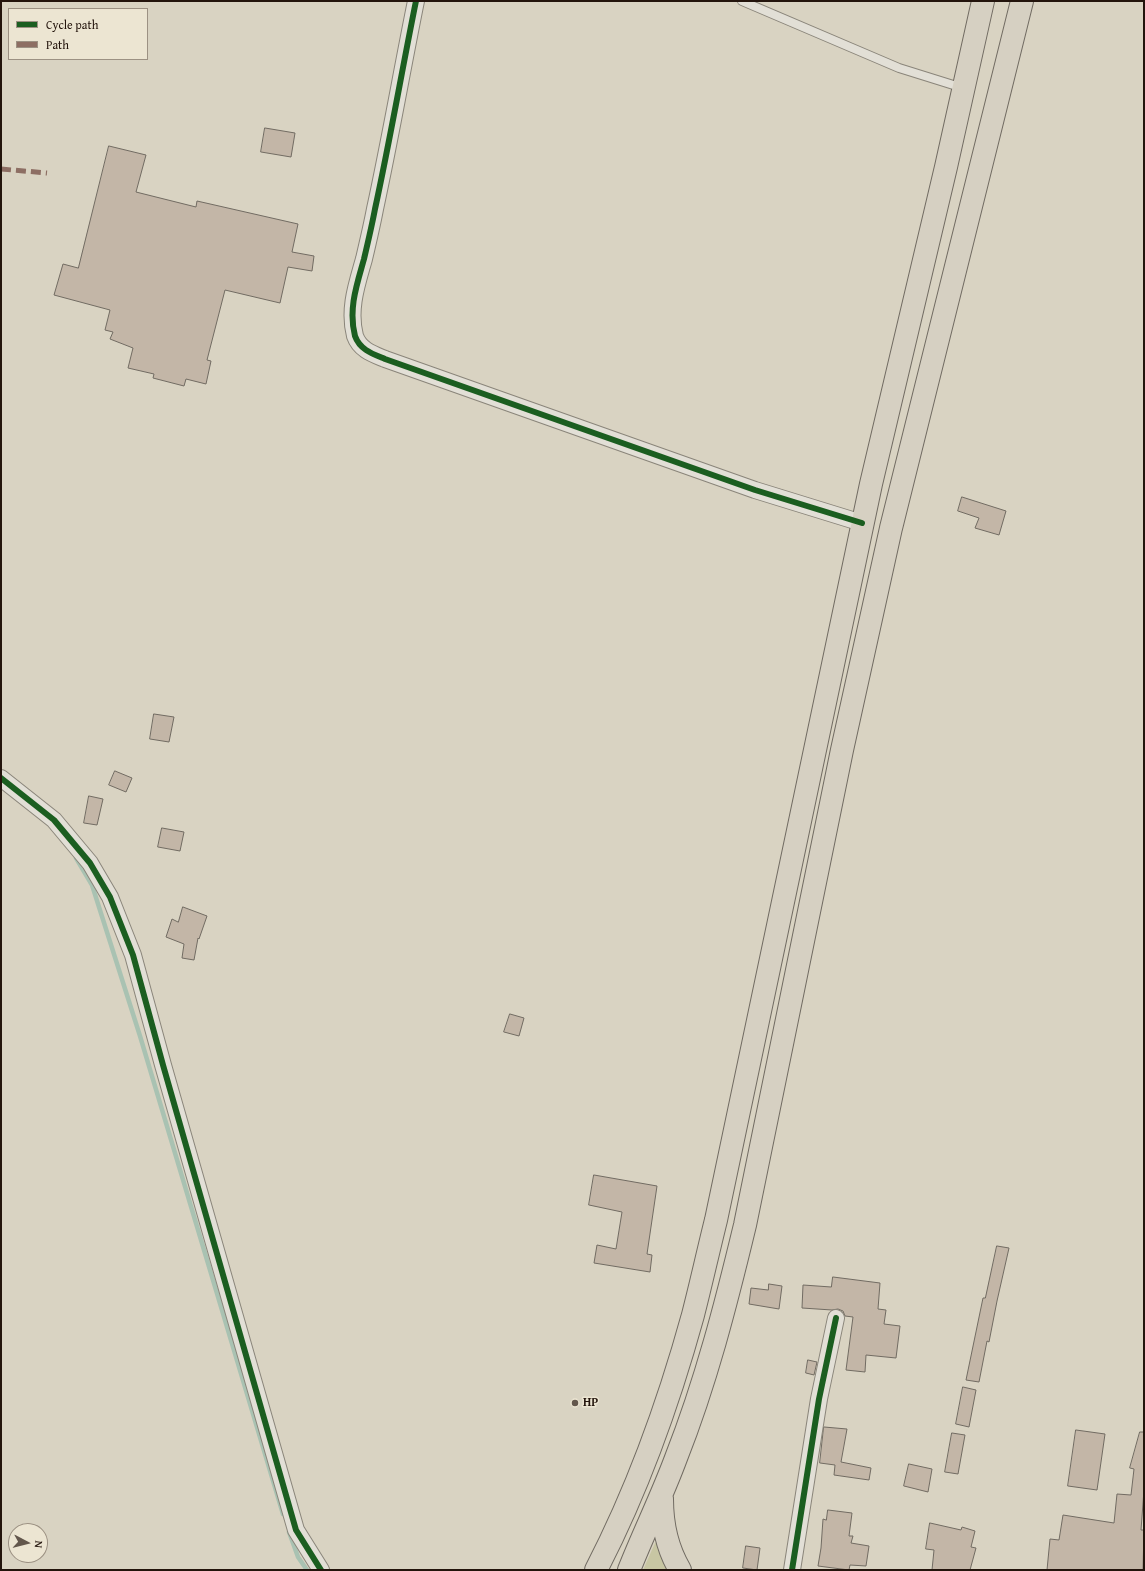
<!DOCTYPE html>
<html>
<head>
<meta charset="utf-8">
<style>
	body { margin:0 }
	#map { position:relative; width:1145px; height:1571px; overflow:hidden; background:#d9d3c2; font-family:"Gentium Book Plus",serif }
	canvas { display:block }
	.frame { position:absolute; inset:0; border:2px solid #23140c; pointer-events:none }
	.legend { position:absolute; left:8px; top:8px; width:140px; height:52px; box-sizing:border-box; background:#ece5d2; border:1px solid #9c9183; margin:0; padding:5px 7px; list-style:none; font-size:12px; color:#23140c }
	.legend li { display:flex; align-items:center; gap:8px; height:20px }
	.legend b { width:20px; border:1px solid #9c9183 }
	.north { position:absolute; left:8px; top:1523px; width:40px; height:40px; box-sizing:border-box; background:#ece5d2; border:1px solid #9c9183; border-radius:50%; rotate:97deg; font-size:11px; font-weight:700; line-height:16px; text-align:center; color:#23140c }
	.north::after { content:''; display:block; margin:auto; width:14px; height:18px; background:#63574c; clip-path:polygon(50% 0,100% 100%,50% 72%,0 100%) }
</style>
</head>
<body>
<div id="map">
<canvas width="1145" height="1571"></canvas>
<div class="frame"></div>
<ul class="legend">
<li><b style="height:5px;background:#1b5e20"></b>Cycle path</li>
<li><b style="height:5px;background:#8d6e63"></b>Path</li>
</ul>
<div class="north">N</div>
</div>
<script>
const ctx = document.querySelector('canvas').getContext('2d');
ctx.lineJoin = 'round';
function fill(path, color) {
  ctx.fillStyle = color;
  ctx.fill(path, 'evenodd');
}
function strokePath(path, color, width, dash) {
  ctx.strokeStyle = color;
  ctx.lineWidth = width;
  ctx.lineCap = dash ? 'butt' : 'round';
  ctx.setLineDash(dash || []);
  ctx.stroke(path);
}
function drawText(font, color, halo, rows, align = 'center') {
  ctx.font = font + ' "Gentium Book Plus",serif';
  ctx.lineWidth = 3;
  ctx.setLineDash([]);
  ctx.textBaseline = 'middle';
  ctx.strokeStyle = halo;
  ctx.fillStyle = color;
  for (const [text, x, y, turn = 0] of rows) {
    ctx.save();
    ctx.translate(x, y);
    ctx.rotate((+turn || 0) * Math.PI / 180);
    ctx.textAlign = isNaN(turn) ? turn : align;
    if (halo) ctx.strokeText(text, 0, 0);
    ctx.fillText(text, 0, 0);
    ctx.restore();
  }
}
fill(new Path2D(`
	M 657,1542 L 671,1570 L 643,1570 L 655,1543 Z`), '#c8c6a3');
strokePath(new Path2D(`
	M 76,858 L 92,885 L 140,1036 L 283,1514
	M 289,1532 L 298,1557 L 307,1570`), '#a9c2b2', 4.5);
const building = new Path2D(`
	M 265,128 L 295,133 L 291,157 L 261,152 Z
	M 109,146 L 146,155 L 136,192 L 196,207 L 197,201 L 298,224 L 292,252 L 314,256 L 312,271 L 288,267 L 280,303 L 225,290 L 207,360 L 211,361 L 206,384 L 186,379 L 184,386 L 153,378 L 154,374 L 128,368 L 133,348 L 110,339 L 113,332 L 105,330 L 110,310 L 54,295 L 63,264 L 78,268 Z
	M 962,497 L 1006,511 L 999,535 L 975,528 L 979,518 L 958,511 Z
	M 154,714 L 174,717 L 169,742 L 150,739 Z
	M 115,771 L 132,778 L 126,792 L 109,785 Z
	M 89,796 L 103,799 L 97,825 L 84,823 Z
	M 162,828 L 184,832 L 180,851 L 158,847 Z
	M 183,907 L 207,916 L 199,939 L 198,938 L 194,960 L 182,958 L 184,944 L 166,937 L 172,919 L 178,922 Z
	M 510,1014 L 524,1018 L 519,1036 L 504,1032 Z
	M 594,1175 L 657,1186 L 647,1254 L 652,1255 L 650,1272 L 594,1263 L 597,1245 L 616,1249 L 622,1212 L 589,1205 Z
	M 997,1246 L 1009,1248 L 997,1301 L 989,1342 L 987,1341 L 979,1382 L 966,1380 L 983,1298 L 985,1298 Z
	M 833,1277 L 880,1283 L 878,1309 L 886,1310 L 884,1324 L 900,1326 L 896,1358 L 866,1355 L 865,1372 L 846,1370 L 853,1317 L 845,1316 L 843,1311 L 838,1309 L 832,1310 L 802,1308 L 803,1285 L 831,1287 Z
	M 769,1284 L 782,1286 L 779,1309 L 749,1304 L 751,1288 L 768,1290 Z
	M 808,1360 L 817,1362 L 814,1375 L 806,1373 Z
	M 963,1387 L 976,1390 L 969,1427 L 956,1424 Z
	M 824,1427 L 847,1429 L 841,1462 L 871,1468 L 869,1480 L 834,1475 L 835,1465 L 820,1463 Z
	M 1076,1430 L 1105,1434 L 1097,1490 L 1068,1486 Z
	M 1140,1432 L 1144,1432 L 1144,1490 L 1141,1530 L 1144,1530 L 1143,1570 L 1047,1570 L 1050,1539 L 1059,1540 L 1063,1515 L 1114,1523 L 1117,1494 L 1131,1495 L 1134,1469 L 1130,1468 Z
	M 952,1433 L 965,1435 L 958,1474 L 945,1472 Z
	M 909,1464 L 932,1469 L 928,1492 L 904,1486 Z
	M 828,1510 L 852,1513 L 849,1536 L 853,1536 L 851,1543 L 869,1546 L 866,1566 L 850,1565 L 849,1570 L 818,1566 L 821,1548 L 823,1519 L 826,1520 Z
	M 930,1523 L 961,1530 L 962,1527 L 975,1531 L 971,1547 L 976,1548 L 970,1570 L 932,1570 L 934,1550 L 926,1549 Z
	M 746,1546 L 760,1548 L 757,1570 L 743,1568 Z`);
fill(building, '#c3b6a7');
strokePath(building, '#716b62', 1);
const service = new Path2D(`
	M 742,1 L 899,68 L 963,88`);
const minor = new Path2D(`
	M 416,1 C 402,70 390,140 375,209 C 372,225 368,242 364,259 C 357,284 348,309 355,336 C 360,350 373,354 385,359 L 755,490 L 862,523
	M 1,778 L 54,820 L 90,863 L 110,897 L 133,955 L 163,1065 L 296,1530 L 321,1570
	M 792,1570 L 819,1399 L 836,1318`);
const trunk = new Path2D(`
	M 662,1499 C 662,1525 667,1548 680,1570
	M 596,1570 C 638,1489 669,1402 693,1315 C 701,1284 708,1252 716,1220 L 871,484 L 946,167 L 983,1
	M 629,1570 C 644,1532 662,1496 676,1458 C 706,1382 726,1304 745,1225 L 842,750 L 891,528 L 1022,1`);
strokePath(service, '#8a857a', 10);
strokePath(minor, '#8a857a', 18);
strokePath(trunk, '#716b62', 24);
strokePath(service, '#e2dfd6', 8);
strokePath(minor, '#e2dfd6', 16);
strokePath(trunk, '#d6d0c2', 22);
strokePath(new Path2D(`
	M 1,169 L 47,173`), '#8d6e63', 5, [10, 5]);
strokePath(new Path2D(`
	M 416,1 C 402,70 390,140 375,209 C 372,225 368,242 364,259 C 357,284 348,309 355,336 C 360,350 373,354 385,359 L 755,490 L 862,523
	M 1,778 L 54,820 L 90,863 L 110,897 L 133,955 L 163,1065 L 296,1530 L 321,1570
	M 792,1570 L 819,1399 L 836,1318`), '#1b5e20', 6);
for (const [x, y, r, color] of [
	[575,1403,4,"#63574c"]
]) {
  const dot = new Path2D();
  dot.arc(x, y, r, 0, 2 * Math.PI);
  ctx.fillStyle = color;
  ctx.fill(dot);
  strokePath(dot, '#ece5d2', 1.5);
}
drawText('bold 12px', '#23140c', '#ece5d2', [
	["HP",583,1403]
], 'left');
</script>
</body>
</html>
